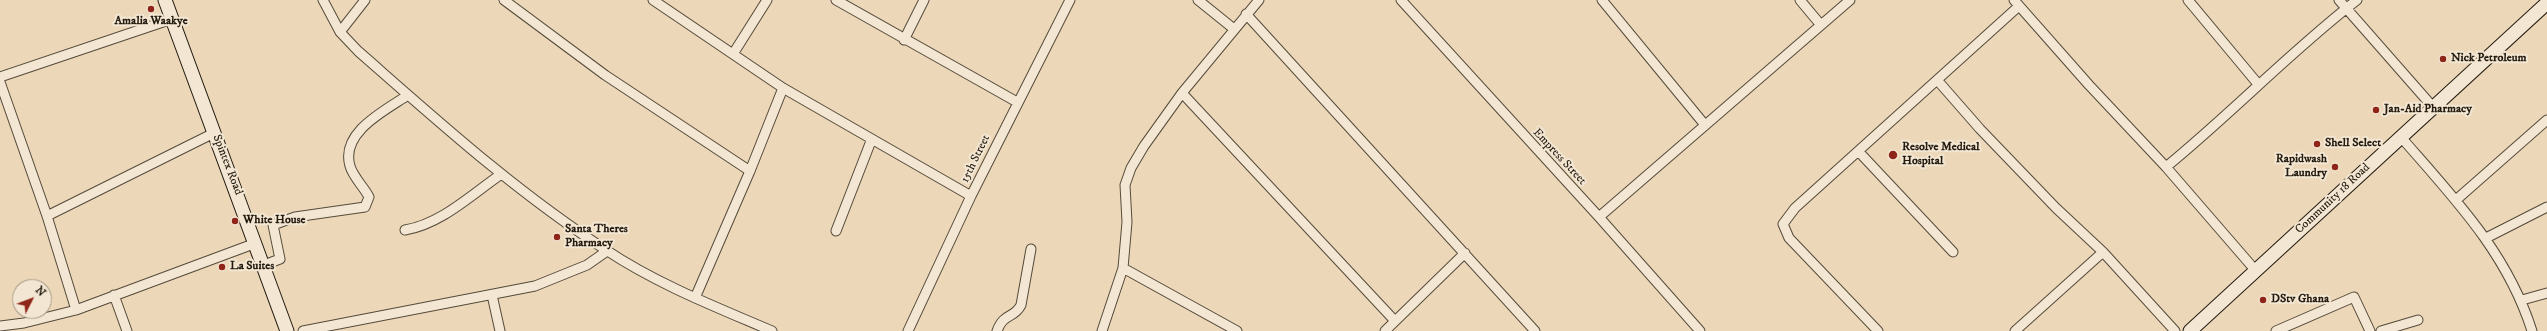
<!DOCTYPE html>
<html>
<head>
<meta charset="utf-8">
<style>
	body { margin:0 }
	#map { position:relative; width:2547px; height:331px; overflow:hidden; background:#ecd8b9; font-family:"IM FELL DW Pica",serif }
	canvas { display:block }
	.north { position:absolute; left:12px; top:279px; width:40px; height:40px; box-sizing:border-box; background:#f3e6d2; border:1px solid #a09584; border-radius:50%; rotate:48deg; font-size:11px; font-weight:700; line-height:16px; text-align:center; color:#231b10 }
	.north::after { content:''; display:block; margin:auto; width:14px; height:18px; background:#8f2418; clip-path:polygon(50% 0,100% 100%,50% 72%,0 100%) }
</style>
</head>
<body>
<div id="map">
<canvas width="2547" height="331"></canvas>
<div class="north">N</div>
</div>
<script>
const ctx = document.querySelector('canvas').getContext('2d');
ctx.lineJoin = 'round';
function strokePath(path, color, width, dash) {
  ctx.strokeStyle = color;
  ctx.lineWidth = width;
  ctx.lineCap = dash ? 'butt' : 'round';
  ctx.setLineDash(dash || []);
  ctx.stroke(path);
}
function drawText(font, color, halo, rows, align = 'center') {
  ctx.font = font + ' "IM FELL DW Pica",serif';
  ctx.lineWidth = 4;
  ctx.setLineDash([]);
  ctx.textBaseline = 'middle';
  ctx.strokeStyle = halo;
  ctx.fillStyle = color;
  for (const [text, x, y, turn = 0] of rows) {
    ctx.save();
    ctx.translate(x, y);
    ctx.rotate((+turn || 0) * Math.PI / 180);
    ctx.textAlign = isNaN(turn) ? turn : align;
    if (halo) ctx.strokeText(text, 0, 0);
    ctx.fillText(text, 0, 0);
    ctx.restore();
  }
}
const minor = new Path2D(`
	M 323,0 L 340,32 L 358,51 C 438,121 516,192 606,250 C 657,284 716,307 772,331
	M 504,0 L 605,75 L 750,171
	M 653,0 L 783,88 L 971,196
	M 836,0 L 1017,102
	M 1198,0 L 1234,29
	M 1401,0 L 1599,217 L 1700,331
	M 1602,0 L 1705,125
	M 1800,0 L 1820,24
	M 2014,0 L 2089,85 L 2166,167 L 2256,271
	M 2188,0 L 2258,84
	M 2339,0 L 2432,106
	M 1246,14 L 1535,331
	M 340,32 L 365,0
	M 904,40 L 924,0
	M 733,54 L 767,0
	M 0,77 L 172,19
	M 1938,81 L 1980,129 L 2056,208 L 2103,252 L 2175,331
	M 0,82 L 47,216 L 76,310
	M 1182,93 L 1395,321
	M 2400,136 C 2453,197 2507,252 2532,331
	M 1859,152 L 1953,252
	M 2166,167 C 2232,113 2290,52 2357,0
	M 2456,200 L 2547,120
	M 47,216 L 214,133
	M 1599,217 L 1850,0
	M 405,230 C 441,224 471,195 500,175
	M 836,231 L 871,141
	M 2486,238 L 2547,207
	M 264,265 L 280,259 L 273,225 L 295,217 L 365,207 L 369,197 C 364,187 353,177 350,166 C 340,132 386,110 408,95
	M 1123,268 L 1237,331
	M 114,295 L 127,331
	M 492,295 L 500,331
	M 695,298 L 750,171 L 783,88
	M 2522,300 L 2547,293
	M 0,326 L 24,323 L 76,310 L 256,243
	M 303,331 L 535,286 L 587,265 L 607,251
	M 908,331 L 971,196 L 1070,0
	M 997,331 C 1004,312 1014,319 1021,305 L 1031,249
	M 1102,331 L 1123,268 L 1127,222 L 1125,185 L 1131,168 L 1144,146 L 1182,93 L 1259,0
	M 1385,331 L 1465,253
	M 1878,331 L 1789,238 L 1783,224 L 1795,208 L 2019,6
	M 2015,331 L 2103,252
	M 2276,331 L 2354,297 L 2370,331
	M 2381,331 L 2418,320`);
const secondary = new Path2D(`
	M 165,0 L 287,331
	M 2190,331 L 2547,3`);
strokePath(minor, '#554a3a', 11);
strokePath(secondary, '#231b10', 15);
strokePath(minor, '#f3e6d2', 9);
strokePath(secondary, '#f3e6d2', 13);
for (const [x, y, r, color] of [
	[151,9,4,"#8f2418"],
	[2443,59,4,"#8f2418"],
	[2376,110,4,"#8f2418"],
	[2317,144,4,"#8f2418"],
	[1893,155,5,"#8f2418"],
	[2335,167,4,"#8f2418"],
	[235,221,4,"#8f2418"],
	[557,237,4,"#8f2418"],
	[222,267,4,"#8f2418"],
	[2263,300,4,"#8f2418"]
]) {
  const dot = new Path2D();
  dot.arc(x, y, r, 0, 2 * Math.PI);
  ctx.fillStyle = color;
  ctx.fill(dot);
  strokePath(dot, '#f3e6d2', 1.5);
}
drawText('bold 12px', '#231b10', '#f3e6d2', [
	["Amalia Waakye",151,22,"center"],
	["Nick Petroleum",2451,59],
	["Jan-Aid Pharmacy",2384,110],
	["Shell Select",2325,144],
	["Resolve Medical",1902,148],
	["Hospital",1902,162],
	["Rapidwash",2327,160,"right"],
	["Laundry",2327,174,"right"],
	["White House",243,221],
	["Santa Theres",565,230],
	["Pharmacy",565,244],
	["La Suites",230,267],
	["DStv Ghana",2271,300]
], 'left');
drawText('12px', '#231b10', '#f3e6d2', [
	["Empress Street",1559,157,47],
	["15th Street",976,159,-64],
	["Spintex Road",227,165,69],
	["Community 18 Road",2333,199,-43]
]);
</script>
</body>
</html>
